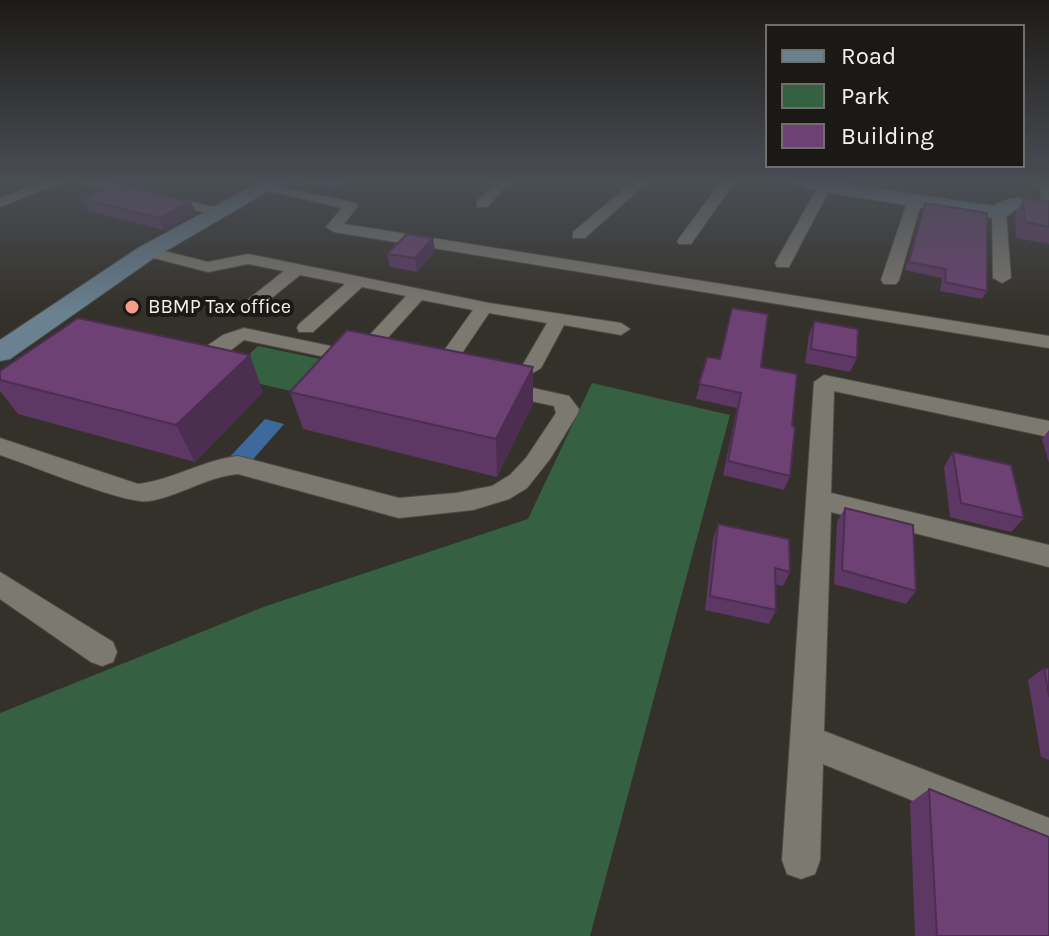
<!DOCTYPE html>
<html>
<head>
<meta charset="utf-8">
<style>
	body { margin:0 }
	#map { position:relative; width:1049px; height:936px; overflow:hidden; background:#34312a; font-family:Karla,sans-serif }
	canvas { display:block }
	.legend { position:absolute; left:765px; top:24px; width:260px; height:144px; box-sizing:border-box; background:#1a1916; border:2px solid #706f6c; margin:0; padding:10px 14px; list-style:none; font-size:24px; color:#f2f1ec }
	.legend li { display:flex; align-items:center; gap:16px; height:40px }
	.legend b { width:40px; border:2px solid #706f6c }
</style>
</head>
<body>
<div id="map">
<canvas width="1049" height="936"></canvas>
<ul class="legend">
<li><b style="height:10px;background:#698190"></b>Road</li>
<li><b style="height:22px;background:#356041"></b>Park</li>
<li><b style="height:22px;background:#6d4174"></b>Building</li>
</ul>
</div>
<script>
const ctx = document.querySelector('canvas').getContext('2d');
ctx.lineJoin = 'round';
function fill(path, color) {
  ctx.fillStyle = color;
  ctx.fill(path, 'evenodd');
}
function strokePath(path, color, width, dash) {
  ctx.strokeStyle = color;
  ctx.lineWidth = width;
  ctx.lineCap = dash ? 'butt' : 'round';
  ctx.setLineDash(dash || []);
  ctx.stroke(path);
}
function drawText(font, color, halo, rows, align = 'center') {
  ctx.font = font + ' Karla,sans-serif';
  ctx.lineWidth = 8;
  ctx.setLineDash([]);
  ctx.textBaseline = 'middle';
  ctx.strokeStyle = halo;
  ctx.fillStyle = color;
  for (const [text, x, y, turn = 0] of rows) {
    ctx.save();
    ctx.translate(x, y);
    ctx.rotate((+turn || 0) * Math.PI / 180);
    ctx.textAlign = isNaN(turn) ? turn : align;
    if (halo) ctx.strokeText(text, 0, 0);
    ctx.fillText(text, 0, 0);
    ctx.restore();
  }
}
fill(new Path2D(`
	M 258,346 L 353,366 L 325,399 L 226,376 Z
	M 592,383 L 730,415 L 590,936 L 0,936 L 0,713 L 266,606 L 528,519 Z`), '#356041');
fill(new Path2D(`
	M 265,419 L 284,424 L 248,465 L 228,459 Z`), '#3e699d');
const street = new Path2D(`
	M 42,183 L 60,183 L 0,207 L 0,198 Z
	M 84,183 L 107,183 L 219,208 L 226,212 L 219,216 Z
	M 261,183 L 356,203 L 358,206 L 344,224 L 1049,336 L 1049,348 L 334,232 L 326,227 L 342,208 L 261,189 Z
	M 495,183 L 509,183 L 487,207 L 477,207 L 477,201 Z
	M 631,183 L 646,183 L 585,238 L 573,238 L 573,232 Z
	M 720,183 L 734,183 L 691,244 L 679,244 L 677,241 Z
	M 820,183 L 832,185 L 791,263 L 789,267 L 777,267 L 775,263 Z
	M 1039,183 L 1049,183 L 1049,210 L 1042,206 Z
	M 915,196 L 922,200 L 899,280 L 896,284 L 884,284 L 881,280 L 908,200 Z
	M 999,209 L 1006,213 L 1011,278 L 1002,283 L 993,278 L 992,213 Z
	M 148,247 L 208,262 L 248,254 L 489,303 L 621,323 L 630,329 L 621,335 L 564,325 L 541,368 L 531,374 L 521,368 L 547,323 L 489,313 L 458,359 L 451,361 L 441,355 L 473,310 L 422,300 L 382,344 L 375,346 L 365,340 L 406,296 L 362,287 L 313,332 L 299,332 L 297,328 L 299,324 L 345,284 L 300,275 L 253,313 L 247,314 L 238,309 L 241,305 L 284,271 L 248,264 L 208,272 L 142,255 L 142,249 Z
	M 244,328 L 359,352 L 369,358 L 359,364 L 244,340 L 214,363 L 192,369 L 182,363 L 223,335 Z
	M 824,375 L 1049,421 L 1049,437 L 834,391 L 831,493 L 1049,545 L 1049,567 L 831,512 L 824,731 L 1049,818 L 1049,856 L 823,764 L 820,860 L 815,874 L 801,879 L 787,874 L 782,860 L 814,382 Z
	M 501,381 L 569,396 L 579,409 L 578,413 L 550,459 L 527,488 L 509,499 L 473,510 L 399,518 L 238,474 C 206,477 180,496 149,501 C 126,505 28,464 0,455 L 0,438 L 138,484 C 173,480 203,460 238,456 L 399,498 L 456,493 L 492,486 L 510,475 L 526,458 L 556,413 L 554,406 L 494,393 L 490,388 Z
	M 0,572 L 113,642 L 117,652 L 113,662 L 102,666 L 91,662 L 0,599 Z`);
const secondary = new Path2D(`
	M 258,183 L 282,183 L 154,258 L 10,359 L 0,361 L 0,340 L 138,248 Z
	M 798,183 L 841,183 L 994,206 C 1010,193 1030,199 1049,202 L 1049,214 L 1016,209 L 1006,217 L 984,218 L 808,189 Z`);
strokePath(street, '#4f4d47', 2);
strokePath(secondary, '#4f4d47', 2);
fill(street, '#7c7971');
fill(secondary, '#698190');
fill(new Path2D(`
	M 304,183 L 346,183 L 337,188 Z
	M 82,199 L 196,213 L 164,230 L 88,211 Z
	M 1023,199 L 1049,201 L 1049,244 L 1016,238 L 1015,214 Z
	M 925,203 L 987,291 L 982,299 L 940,291 L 942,278 L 905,270 L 922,211 Z
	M 435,251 L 417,272 L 390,267 L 387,254 Z
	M 814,321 L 857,358 L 850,372 L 805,363 L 809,335 Z
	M 728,322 L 761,367 L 792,426 L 790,476 L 784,490 L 723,475 L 737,408 L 696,399 L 707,357 L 720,359 Z
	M 0,371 L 263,392 L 195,462 L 18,414 L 0,391 Z
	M 290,392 L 533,404 L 497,477 L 303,429 Z
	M 1049,430 L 1049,463 L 1042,439 Z
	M 953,452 L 1024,518 L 1011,532 L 950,517 L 944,467 Z
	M 845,508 L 916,591 L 906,604 L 834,584 L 837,522 Z
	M 718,524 L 790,572 L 783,586 L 775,584 L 776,610 L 769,624 L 705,610 L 713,539 Z
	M 1044,668 L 1049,669 L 1049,760 L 1041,757 L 1028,680 Z
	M 929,789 L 1049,936 L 915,936 L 910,803 Z`), '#5e3864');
fill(new Path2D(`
	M 336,183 L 346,183 L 337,188 Z
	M 191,202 L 196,213 L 164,230 L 159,218 Z
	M 433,238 L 435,251 L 417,272 L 415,258 Z
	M 250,355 L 263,392 L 195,462 L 176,425 Z
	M 533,367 L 533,404 L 497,477 L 496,439 Z`), '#4c2e51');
const building = new Path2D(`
	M 116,184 L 191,202 L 159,218 L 82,199 Z
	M 1023,199 L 1049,201 L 1049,227 L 1025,222 Z
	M 925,203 L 987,213 L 987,291 L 945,282 L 946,269 L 909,262 Z
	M 407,234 L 433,238 L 415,258 L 387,254 Z
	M 732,308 L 768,314 L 761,367 L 797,374 L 792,426 L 795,427 L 790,476 L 728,461 L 741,393 L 699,384 L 707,357 L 720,359 Z
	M 78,318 L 250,355 L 176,425 L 0,380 L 0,371 Z
	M 814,321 L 858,329 L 857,358 L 811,349 Z
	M 347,330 L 533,367 L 496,439 L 290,392 Z
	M 953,452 L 1011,465 L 1024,518 L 961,503 Z
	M 845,508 L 913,525 L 916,591 L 842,570 Z
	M 718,524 L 789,539 L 790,572 L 775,568 L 776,610 L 710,596 Z
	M 1044,668 L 1049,669 L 1049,696 Z
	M 929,789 L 1049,837 L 1049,936 L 937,936 Z`);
fill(building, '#6d4174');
strokePath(building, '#4c2e51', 2);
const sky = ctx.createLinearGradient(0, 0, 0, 314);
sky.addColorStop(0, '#1d1b17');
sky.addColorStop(0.58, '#4a4e55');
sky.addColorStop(1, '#4a4e5500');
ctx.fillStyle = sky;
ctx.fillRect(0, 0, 1049, 314);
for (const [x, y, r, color] of [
	[132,307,8,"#f49d8c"]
]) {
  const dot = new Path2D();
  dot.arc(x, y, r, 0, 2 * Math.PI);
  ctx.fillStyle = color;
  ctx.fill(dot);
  strokePath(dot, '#1a1916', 3);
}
drawText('20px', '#f2f1ec', '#1a1916', [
	["BBMP Tax office",148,307]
], 'left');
</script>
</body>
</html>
